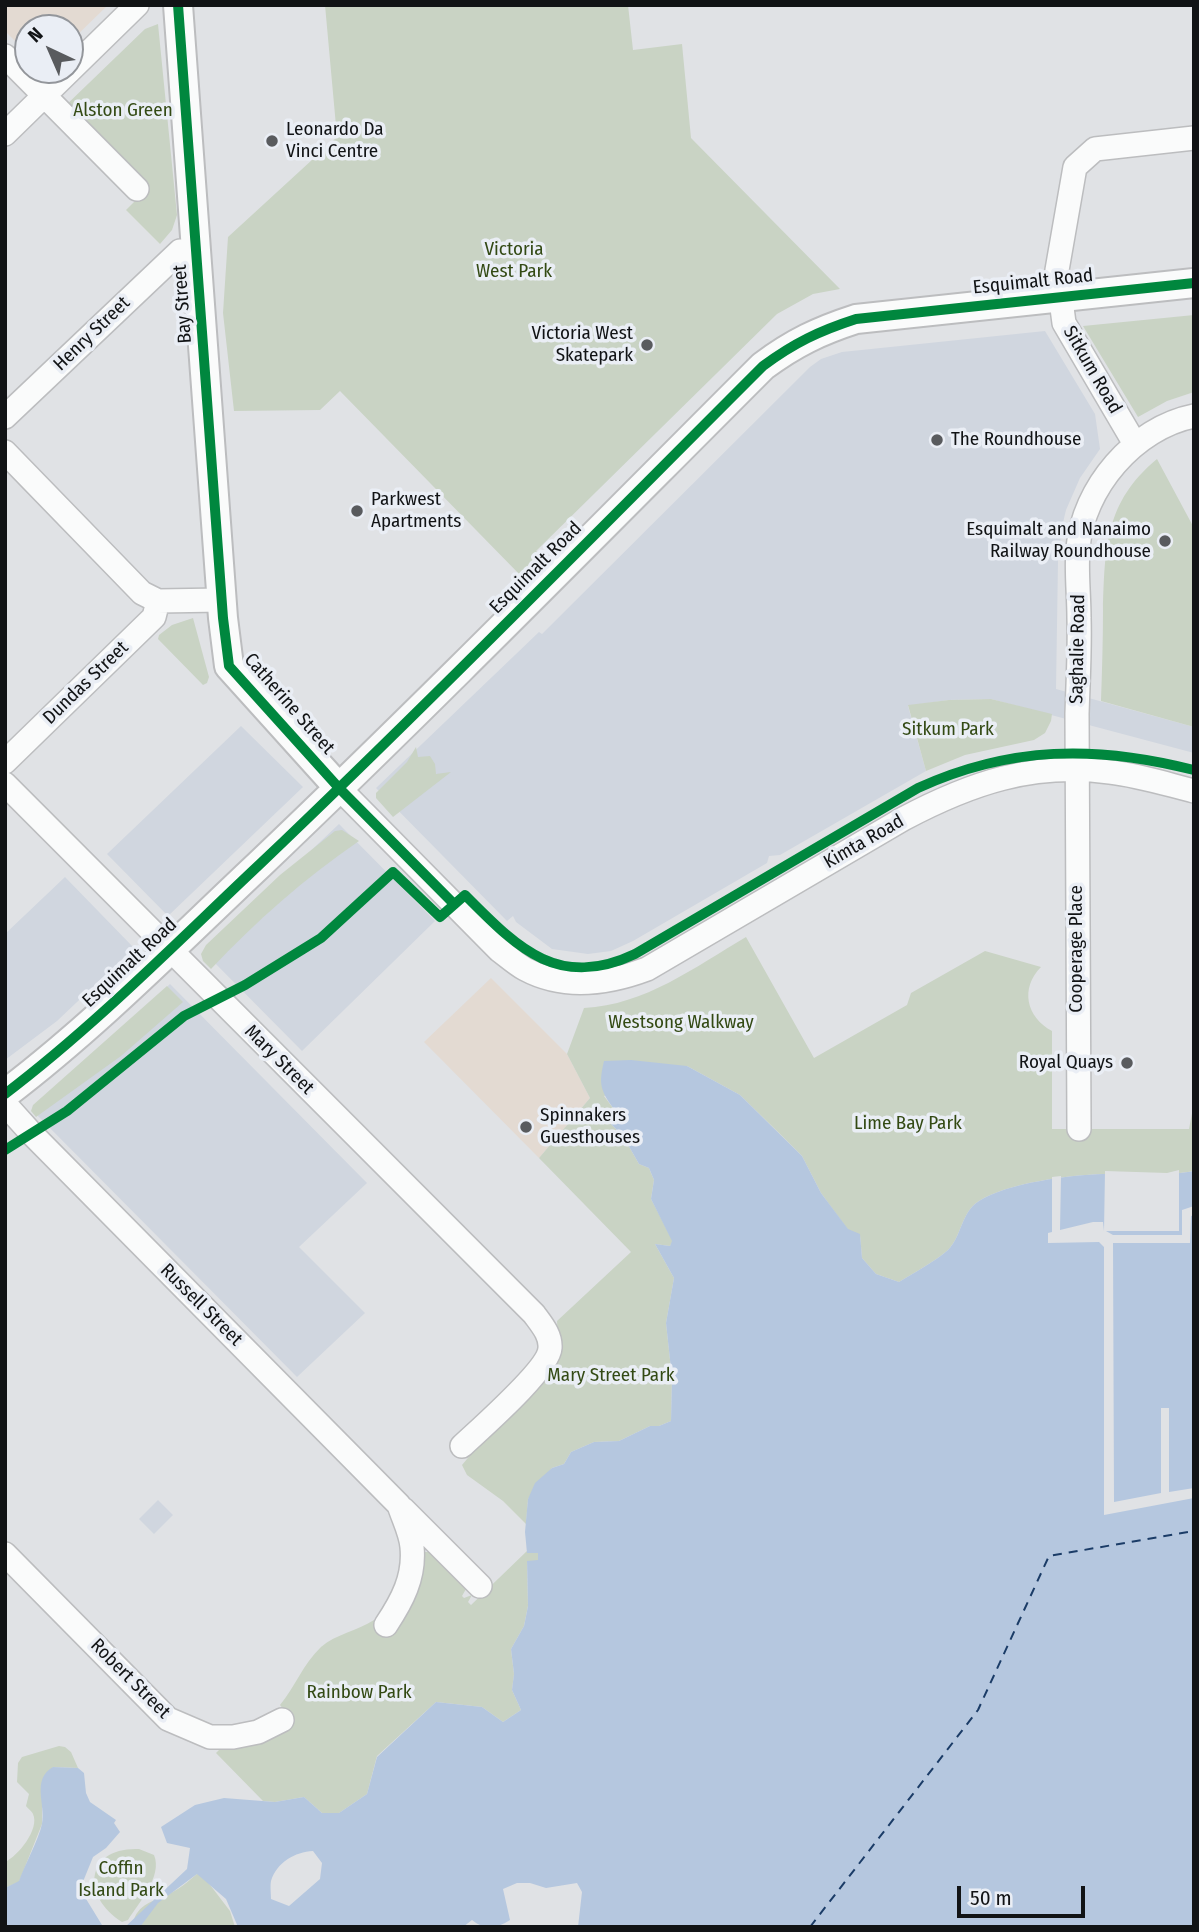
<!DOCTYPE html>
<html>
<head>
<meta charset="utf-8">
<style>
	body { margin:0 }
	#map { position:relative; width:1199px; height:1932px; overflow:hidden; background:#e0e2e5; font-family:"Fira Sans Condensed",sans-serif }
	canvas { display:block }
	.frame { position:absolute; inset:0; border:7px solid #111315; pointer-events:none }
	.north { position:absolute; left:14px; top:14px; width:70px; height:70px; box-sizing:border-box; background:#eaeef5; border:2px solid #93969b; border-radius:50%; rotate:316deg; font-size:19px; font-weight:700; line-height:28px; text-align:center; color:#111315 }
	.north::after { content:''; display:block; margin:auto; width:24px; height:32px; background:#595b5e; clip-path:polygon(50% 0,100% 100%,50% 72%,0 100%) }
	.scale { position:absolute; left:957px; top:1886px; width:128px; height:32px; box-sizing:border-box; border:4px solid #111315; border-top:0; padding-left:9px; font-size:21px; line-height:24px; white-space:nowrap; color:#111315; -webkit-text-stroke:5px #eaeef5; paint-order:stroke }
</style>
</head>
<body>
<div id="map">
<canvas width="1199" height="1932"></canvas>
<div class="frame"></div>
<div class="north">N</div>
<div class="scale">50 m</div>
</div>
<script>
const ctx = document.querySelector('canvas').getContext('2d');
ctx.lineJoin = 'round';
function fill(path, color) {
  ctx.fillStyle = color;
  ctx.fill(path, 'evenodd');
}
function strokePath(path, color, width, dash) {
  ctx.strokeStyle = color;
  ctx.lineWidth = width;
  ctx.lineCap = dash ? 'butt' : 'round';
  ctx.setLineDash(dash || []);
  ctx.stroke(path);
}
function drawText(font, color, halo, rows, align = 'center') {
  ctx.font = font + ' "Fira Sans Condensed",sans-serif';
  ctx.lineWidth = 7;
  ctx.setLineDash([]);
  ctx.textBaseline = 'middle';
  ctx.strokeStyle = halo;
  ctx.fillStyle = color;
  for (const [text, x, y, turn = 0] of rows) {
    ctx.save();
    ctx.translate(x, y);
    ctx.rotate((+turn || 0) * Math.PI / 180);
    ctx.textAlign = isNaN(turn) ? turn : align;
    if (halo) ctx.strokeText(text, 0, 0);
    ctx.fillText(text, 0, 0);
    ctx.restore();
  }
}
fill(new Path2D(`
	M 5,5 L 108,5 L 70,42 L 70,28 L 28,28 L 28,54 L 5,31 Z
	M 491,978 L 567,1054 L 590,1098 L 539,1158 L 424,1042 Z`), '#e3dad2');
fill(new Path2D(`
	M 1045,331 L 1095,414 L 1100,449 L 1080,478 L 1066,510 L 1062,527 L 1058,561 L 1056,689 L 1194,727 L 1194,753 L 991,699 L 949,700 L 908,706 L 926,771 L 780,855 L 769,856 L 767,863 L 633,941 L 611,951 L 588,954 L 552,949 L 516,922 L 513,916 L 507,921 L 376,788 L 539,632 L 542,634 L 810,367 L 821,359 L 842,352 Z
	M 241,726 L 303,787 L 168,916 L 107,854 Z
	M 339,824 L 435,921 L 302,1051 L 204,952 Z
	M 65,877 L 134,948 L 57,1021 L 5,1060 L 5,934 Z
	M 170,984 L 367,1183 L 299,1247 L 365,1313 L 297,1377 L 35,1113 Z
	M 158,1500 L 173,1515 L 154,1534 L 139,1519 Z`), '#d0d6df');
fill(new Path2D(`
	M 325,5 L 628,5 L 633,50 L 682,44 L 691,138 L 840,289 L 813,294 L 777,314 L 536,551 L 543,558 L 522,577 L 340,391 L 320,410 L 234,411 L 223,313 L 228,237 L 337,137 Z
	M 158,24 L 177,215 L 172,230 L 160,244 L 126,210 L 144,192 L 61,110 L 145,29 Z
	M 1194,315 L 1194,392 L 1167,401 L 1138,417 L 1083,326 Z
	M 1157,459 L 1194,528 L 1194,727 L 1101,701 C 1102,671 1103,640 1103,610 C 1105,547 1105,502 1157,459 Z
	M 193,618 L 209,677 L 207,683 L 203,685 L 158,639 L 159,635 L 172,625 Z
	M 991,699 L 1052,714 L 1051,721 L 1045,733 L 1034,740 L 965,755 L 926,771 L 908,705 L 949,700 Z
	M 416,747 L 418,757 L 430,756 L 435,764 L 436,774 L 451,772 L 393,817 L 376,798 L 376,793 L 407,762 Z
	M 342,830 L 359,841 C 305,878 255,922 211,969 L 203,961 L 201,954 L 206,945 L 280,875 L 335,831 Z
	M 746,937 L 814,1058 L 907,1005 L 911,993 L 985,951 L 1041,967 C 1020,988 1026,1017 1052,1031 L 1052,1129 L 1189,1129 L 1194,1103 L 1194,1171 C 1161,1177 1136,1174 1103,1174 C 1070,1175 1007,1183 979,1201 C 961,1212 962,1236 948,1250 C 934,1262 915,1272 899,1282 L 876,1274 L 862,1258 L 860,1235 L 848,1230 L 821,1193 L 802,1156 L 779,1133 L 740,1095 L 687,1066 L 604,1096 L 616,1112 L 611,1124 L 623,1136 L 639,1164 L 649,1168 L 654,1180 L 651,1199 L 673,1241 L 670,1246 L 655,1244 L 674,1278 L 666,1323 L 672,1378 L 671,1421 L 659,1426 L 650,1426 L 619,1441 L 594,1442 L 571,1452 L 564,1464 L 552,1468 L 528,1499 L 526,1524 L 503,1501 L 467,1475 L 462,1465 L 472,1453 L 474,1444 L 558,1338 L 557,1321 L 631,1252 L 539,1158 L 590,1098 L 567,1054 L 584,1008 C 645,1005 695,967 746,937 Z
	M 167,986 L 183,1002 L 121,1056 L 36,1117 L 31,1111 L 33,1105 Z
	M 527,1551 L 527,1553 L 538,1553 L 538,1561 L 527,1561 L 528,1606 L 524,1626 L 511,1649 L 514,1674 L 512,1690 L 521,1710 L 503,1722 L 482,1707 L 436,1702 L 377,1756 L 367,1794 L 339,1813 L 322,1813 L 304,1797 L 275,1802 L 263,1801 L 216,1753 L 220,1749 C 246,1748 274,1740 294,1722 L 280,1705 C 295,1687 303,1664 321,1647 C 336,1634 357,1631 374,1620 L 381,1627 L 398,1627 L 417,1595 L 423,1555 L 425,1552 L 429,1552 L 466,1589 L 462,1596 L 464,1598 L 472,1595 L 468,1602 L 471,1605 Z
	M 59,1746 L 65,1747 L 71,1752 L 78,1768 L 53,1767 L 42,1808 L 42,1824 L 19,1882 L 5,1888 L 5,1862 C 18,1856 40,1829 33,1814 C 32,1811 28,1809 26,1806 L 29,1794 L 17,1782 L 18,1763 L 22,1757 Z
	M 139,1849 L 154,1855 C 163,1876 138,1904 128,1920 L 122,1922 C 81,1896 85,1847 139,1849 Z
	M 198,1873 L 201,1873 L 230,1911 L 235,1927 L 132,1927 C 136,1905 149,1903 167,1895 C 178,1890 189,1881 198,1873 Z`), '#c9d3c4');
fill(new Path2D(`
	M 631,1060 L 687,1066 L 740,1095 L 802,1156 L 821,1193 L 848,1229 L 860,1234 L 862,1258 L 876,1274 L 899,1282 C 915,1272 934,1262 948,1250 C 962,1236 961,1212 979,1201 C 1007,1183 1070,1175 1103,1174 C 1136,1174 1161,1177 1194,1171 L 1194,1927 L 578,1927 L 582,1892 L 577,1883 L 546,1888 L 530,1883 L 517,1883 L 503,1889 L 510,1920 C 497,1929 484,1930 472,1920 L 463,1927 L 238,1927 L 226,1899 L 197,1874 L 158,1903 L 140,1927 L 125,1927 L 187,1869 L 190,1848 L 167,1843 L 161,1827 L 195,1805 L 224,1798 L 275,1802 L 304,1797 L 322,1813 L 339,1813 L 367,1794 L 377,1757 L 436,1702 L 482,1707 L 503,1722 L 521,1710 L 512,1690 L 514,1674 L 511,1649 L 524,1626 L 528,1606 L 527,1561 L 538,1560 L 538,1553 L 527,1553 L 525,1532 L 528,1499 L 535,1483 L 552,1468 L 564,1464 L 571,1452 L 594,1442 L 619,1441 L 650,1426 L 659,1426 L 671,1421 L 672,1378 L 666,1323 L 674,1278 L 655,1244 L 670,1246 L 672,1241 L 651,1199 L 654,1180 L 649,1168 L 639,1164 L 623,1136 L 611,1124 L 616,1112 C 601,1091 598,1086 604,1061 ZM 313,1851 L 322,1863 L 320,1879 L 289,1906 L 271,1899 C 271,1894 270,1886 271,1881 C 277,1862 295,1852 313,1851 Z
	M 53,1767 L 78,1768 L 84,1773 L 86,1793 L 90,1802 L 116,1820 L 114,1823 L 120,1832 L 106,1848 L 93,1857 L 80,1889 L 102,1925 L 106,1927 L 5,1927 L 5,1888 L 19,1881 C 25,1864 38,1841 42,1824 C 46,1804 31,1780 53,1767 Z`), '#b5c7df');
fill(new Path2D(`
	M 1179,1170 L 1179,1231 L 1106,1231 L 1113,1235 L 1182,1235 L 1182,1210 L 1194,1206 L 1194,1215 L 1191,1216 L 1190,1243 L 1113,1243 L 1114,1502 L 1161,1493 L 1161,1408 L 1169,1408 L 1169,1492 L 1194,1488 L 1194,1498 L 1104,1515 L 1104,1247 L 1099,1242 L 1048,1243 L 1048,1233 L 1052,1232 L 1052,1177 L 1061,1176 L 1060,1230 L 1093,1222 L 1103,1222 L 1104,1231 L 1105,1171 L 1167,1173 Z`), '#e0e2e5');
strokePath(new Path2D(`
	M 810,1927 L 978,1710 L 1049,1556 L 1194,1531`), '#1b3c67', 2, [9, 7]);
const minor = new Path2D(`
	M 5,56 L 137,189
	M 5,134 L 137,5
	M 5,417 L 180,251
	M 1135,444 L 1064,323 L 1057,270 L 1075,167 L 1095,149 L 1194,138
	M 5,452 L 142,593 L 158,601 L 222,600
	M 5,762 L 154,617 L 158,601
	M 5,784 L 534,1314 C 542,1325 551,1335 550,1348 C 549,1369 480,1429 462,1446
	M 339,788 L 499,950 C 507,956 516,964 525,969 C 564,990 607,984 647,969 L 903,819 C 971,783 1032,762 1110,772 C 1138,775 1166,784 1194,791
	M 5,1104 L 32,1134 L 399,1505 C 403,1518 411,1533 412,1547 C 415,1577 402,1601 386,1625
	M 1079,1129 L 1077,714 C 1078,681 1080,650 1079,618 C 1079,595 1076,571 1078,548 C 1083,488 1134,428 1194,416
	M 403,1509 L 480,1586
	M 5,1554 L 168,1719 L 210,1737 L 233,1737 L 258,1732 L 282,1720`);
const major = new Path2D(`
	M 178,5 L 223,618 L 229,666 L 339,788
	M 5,1094 C 97,1024 177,942 260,864 C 431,701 596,533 763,366 C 794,343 819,331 856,319 L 1194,283`);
strokePath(minor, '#bcbdbf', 26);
strokePath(major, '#bcbdbf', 32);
strokePath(minor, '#fafbfb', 23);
strokePath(major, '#fafbfb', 28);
strokePath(new Path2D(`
	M 178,5 L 223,618 L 229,666 L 339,788 L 454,904
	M 5,1094 C 97,1024 177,942 260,864 C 431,701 596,533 763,366 C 794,343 819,331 856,319 L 1194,283
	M 5,1150 L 67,1111 L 184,1016 L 245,985 L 321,938 L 393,872 L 440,917 L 465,895 C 516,946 557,991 635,954 L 918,788 C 1010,746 1096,745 1194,770`), '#00873e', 10);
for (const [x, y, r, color] of [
	[272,141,7,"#595b5e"],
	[647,345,7,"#595b5e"],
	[937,440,7,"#595b5e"],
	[357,511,7,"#595b5e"],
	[1165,541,7,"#595b5e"],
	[1127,1063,7,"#595b5e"],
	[526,1127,7,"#595b5e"]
]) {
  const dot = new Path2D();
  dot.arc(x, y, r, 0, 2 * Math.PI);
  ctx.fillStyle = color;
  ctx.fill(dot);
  strokePath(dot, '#eaeef5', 2.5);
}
drawText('19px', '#334a14', '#eaeef5', [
	["Alston Green",123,111],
	["Victoria",514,250],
	["West Park",514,272],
	["Sitkum Park",948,730],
	["Westsong Walkway",681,1023],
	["Lime Bay Park",908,1124],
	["Mary Street Park",611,1376],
	["Rainbow Park",359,1693],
	["Coffin",121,1869],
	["Island Park",121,1891]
]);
drawText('19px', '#111315', '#eaeef5', [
	["Leonardo Da",286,130],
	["Vinci Centre",286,152],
	["Victoria West",633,334,"right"],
	["Skatepark",633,356,"right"],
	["The Roundhouse",951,440],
	["Parkwest",371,500],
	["Apartments",371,522],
	["Esquimalt and Nanaimo",1151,530,"right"],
	["Railway Roundhouse",1151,552,"right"],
	["Royal Quays",1113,1063,"right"],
	["Spinnakers",540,1116],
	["Guesthouses",540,1138]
], 'left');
drawText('19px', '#111315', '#eaeef5', [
	["Esquimalt Road",1033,282,-6],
	["Bay Street",183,304,-94],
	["Henry Street",92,334,-44],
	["Sitkum Road",1092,370,60],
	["Esquimalt Road",536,568,-45],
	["Saghalie Road",1078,649,-89],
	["Dundas Street",86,683,-44],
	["Catherine Street",289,704,49],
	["Kimta Road",864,842,-30],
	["Cooperage Place",1077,949,-90],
	["Esquimalt Road",130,963,-43],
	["Mary Street",279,1060,45],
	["Russell Street",201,1305,45],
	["Robert Street",130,1679,45]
]);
</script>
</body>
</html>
